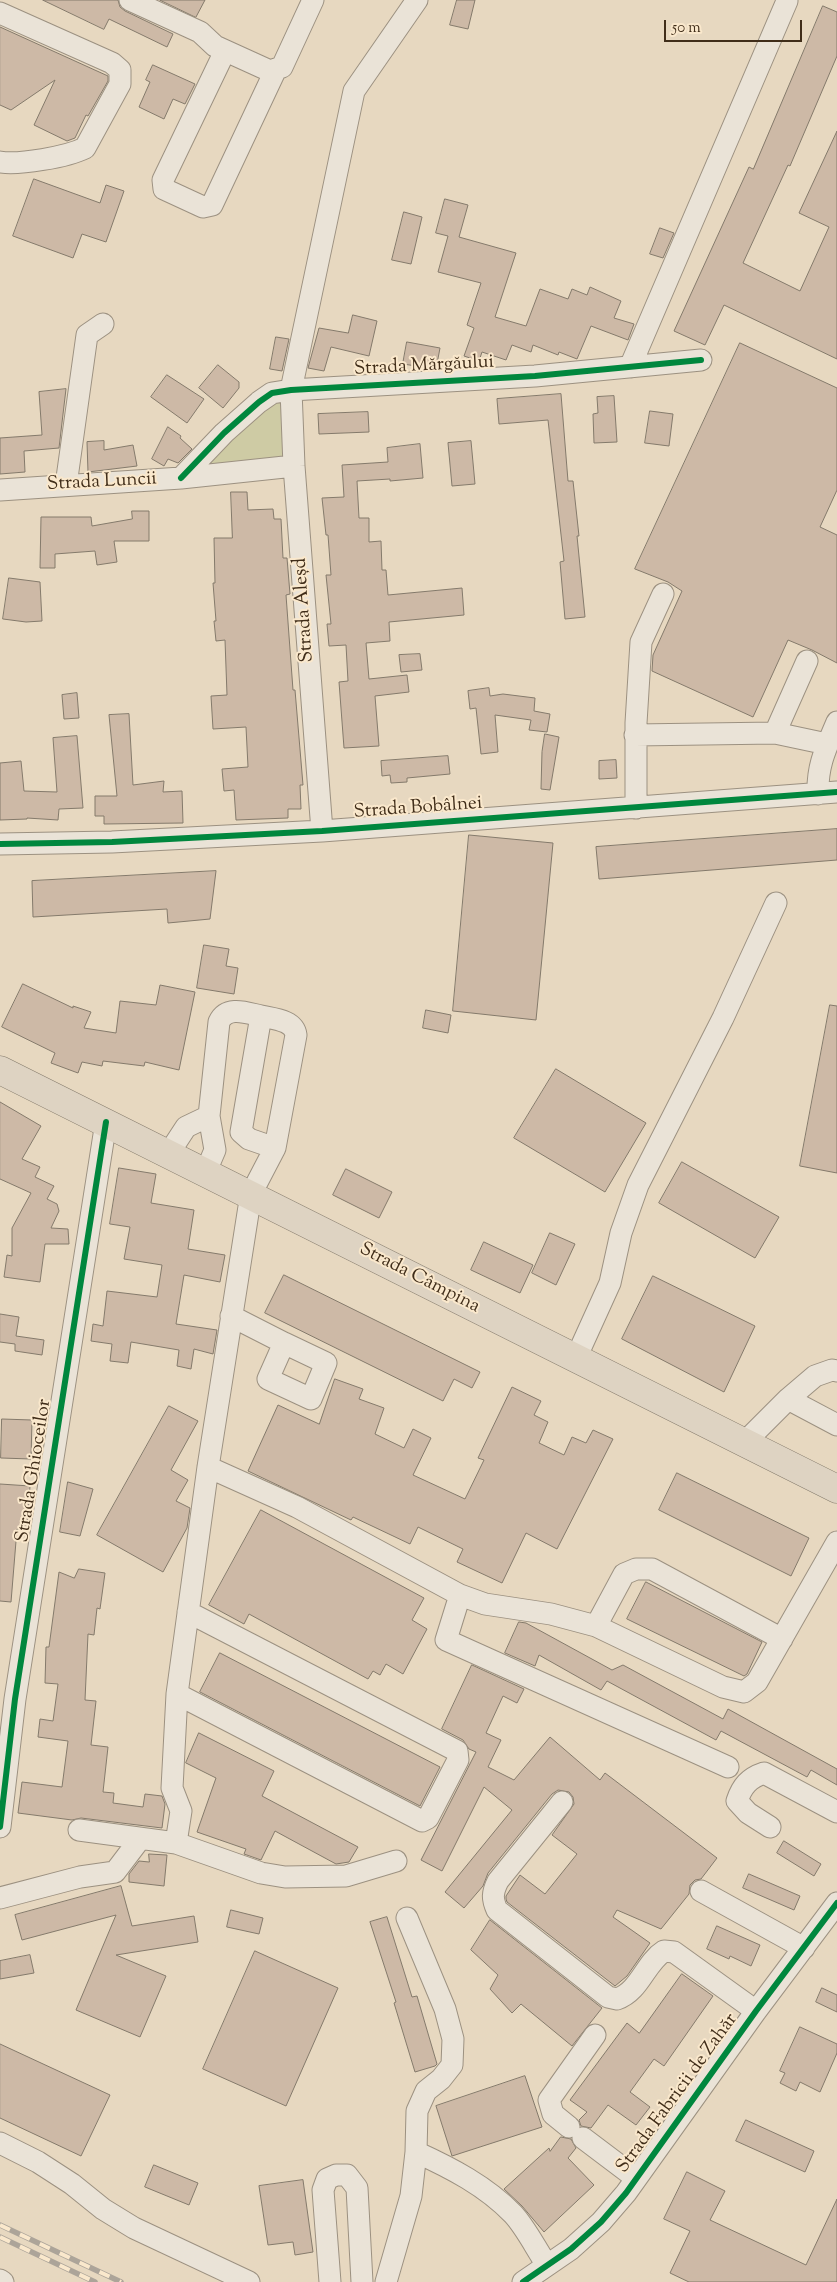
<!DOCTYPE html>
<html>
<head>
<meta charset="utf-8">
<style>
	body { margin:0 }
	#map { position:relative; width:837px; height:2282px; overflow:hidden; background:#e7d8c0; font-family:"Sorts Mill Goudy",serif }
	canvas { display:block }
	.scale { position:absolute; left:664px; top:20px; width:138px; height:22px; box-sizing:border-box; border:2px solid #402d19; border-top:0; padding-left:6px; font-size:15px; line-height:18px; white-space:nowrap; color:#402d19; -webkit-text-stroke:4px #fae8cc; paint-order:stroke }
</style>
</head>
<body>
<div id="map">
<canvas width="837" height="2282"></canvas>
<div class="scale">50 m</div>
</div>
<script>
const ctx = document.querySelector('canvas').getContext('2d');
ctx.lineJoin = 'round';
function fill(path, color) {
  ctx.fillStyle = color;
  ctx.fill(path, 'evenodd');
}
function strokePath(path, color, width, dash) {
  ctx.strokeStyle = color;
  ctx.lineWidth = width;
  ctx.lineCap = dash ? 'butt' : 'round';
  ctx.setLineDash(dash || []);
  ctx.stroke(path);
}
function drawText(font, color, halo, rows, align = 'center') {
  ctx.font = font + ' "Sorts Mill Goudy",serif';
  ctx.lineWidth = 4;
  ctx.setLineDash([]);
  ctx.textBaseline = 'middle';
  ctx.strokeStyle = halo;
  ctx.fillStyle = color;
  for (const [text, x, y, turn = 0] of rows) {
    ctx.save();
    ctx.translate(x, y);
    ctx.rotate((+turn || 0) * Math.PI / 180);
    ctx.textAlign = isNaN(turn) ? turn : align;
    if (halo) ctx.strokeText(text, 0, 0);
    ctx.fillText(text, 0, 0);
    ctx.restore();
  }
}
fill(new Path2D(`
	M 281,397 L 288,461 L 196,471 L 262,404 Z`), '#cecba4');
const building = new Path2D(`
	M 43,0 L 118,0 L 120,7 L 125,11 L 173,34 L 167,47 L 109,19 L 104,29 Z
	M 160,0 L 205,0 L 196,17 Z
	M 457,0 L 475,0 L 468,29 L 450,25 Z
	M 823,6 L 837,12 L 837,56 L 790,166 L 788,165 L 743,263 L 800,291 L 829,227 L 799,213 L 837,131 L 837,359 L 724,305 L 705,345 L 674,331 L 749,167 L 753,169 Z
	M 0,27 L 108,76 L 108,81 L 88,116 L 86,115 L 75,138 L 67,141 L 34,125 L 55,80 L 11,110 L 0,105 Z
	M 153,65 L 195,84 L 185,104 L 173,99 L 164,119 L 139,107 L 150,82 L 146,80 Z
	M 34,179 L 100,203 L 106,185 L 124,191 L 106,242 L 82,234 L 73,258 L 13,236 Z
	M 445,199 L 468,205 L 459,237 L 516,253 L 495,317 L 526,326 L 540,289 L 568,299 L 572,289 L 587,295 L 590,287 L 621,301 L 614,318 L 634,324 L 628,340 L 591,326 L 577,359 L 559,352 L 558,355 L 533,345 L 531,352 L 512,345 L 506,360 L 482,352 L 479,361 L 464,356 L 474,328 L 467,325 L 481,283 L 438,272 L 448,236 L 436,233 Z
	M 404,212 L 422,217 L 411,264 L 392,260 Z
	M 660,228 L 674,233 L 663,258 L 650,254 Z
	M 353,315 L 377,321 L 369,356 L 331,347 L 324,371 L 308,368 L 319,328 L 348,333 Z
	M 276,337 L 289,339 L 282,371 L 270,369 Z
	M 407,342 L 440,348 L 436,369 L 403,364 Z
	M 740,343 L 837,388 L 837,490 L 820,527 L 837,535 L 837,663 L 812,650 L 788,640 L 753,717 L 652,671 L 653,655 L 682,591 L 668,582 L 635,569 Z
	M 218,365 L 239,382 L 239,388 L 223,408 L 199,388 Z
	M 167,375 L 204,399 L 187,423 L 151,397 Z
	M 66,389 L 59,448 L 24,451 L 25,472 L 0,474 L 0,438 L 42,435 L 39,392 Z
	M 561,394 L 568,481 L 573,481 L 579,536 L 577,536 L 585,617 L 565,619 L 560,562 L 564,561 L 548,420 L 499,424 L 497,399 Z
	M 614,396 L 617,442 L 594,443 L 593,414 L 598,413 L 597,397 Z
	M 650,411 L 673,414 L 669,446 L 645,443 Z
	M 368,412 L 369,432 L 319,434 L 318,414 Z
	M 168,427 L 181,436 L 180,438 L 192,449 L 178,463 L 168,459 L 164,466 L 152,459 Z
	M 104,441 L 104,450 L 133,445 L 137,466 L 88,472 L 87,442 Z
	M 471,441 L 475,484 L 452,486 L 448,443 Z
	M 420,444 L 423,478 L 390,481 L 390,479 L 357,481 L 359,518 L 369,518 L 369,542 L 381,541 L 382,570 L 386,570 L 388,595 L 462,588 L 464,615 L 389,622 L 390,641 L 366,643 L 369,679 L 407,675 L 409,692 L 375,696 L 379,746 L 344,748 L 339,682 L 348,681 L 346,645 L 329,646 L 327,624 L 331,624 L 326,575 L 331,575 L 328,535 L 326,535 L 322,498 L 344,497 L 342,465 L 388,462 L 387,448 Z
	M 231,492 L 247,492 L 248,510 L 273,509 L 274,519 L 281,519 L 283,558 L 287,558 L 290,594 L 286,595 L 293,690 L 295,690 L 303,785 L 300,785 L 301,809 L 288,809 L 288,818 L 236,820 L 234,790 L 224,791 L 222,769 L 248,767 L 246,727 L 213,729 L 211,696 L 227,695 L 225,640 L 216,641 L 214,621 L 216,621 L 213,583 L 215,583 L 214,538 L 232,538 Z
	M 132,511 L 149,511 L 149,541 L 114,541 L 117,562 L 97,565 L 95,551 L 55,554 L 55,568 L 40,568 L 41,517 L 91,517 L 92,526 L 132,519 Z
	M 9,578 L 40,582 L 42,621 L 26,622 L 3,619 Z
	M 420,654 L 422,670 L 401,672 L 399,655 Z
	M 489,688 L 490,696 L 503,694 L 535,698 L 534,711 L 550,714 L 547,732 L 529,730 L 531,720 L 495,715 L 498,752 L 481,754 L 476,708 L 470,709 L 468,691 Z
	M 77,693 L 79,718 L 64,719 L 62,695 Z
	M 129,714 L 133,785 L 164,781 L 163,792 L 182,791 L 183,823 L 104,824 L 104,816 L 95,816 L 95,796 L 117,796 L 109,715 Z
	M 545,734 L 559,737 L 550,790 L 541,789 L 542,752 Z
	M 77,736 L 83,808 L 59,809 L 58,820 L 27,818 L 27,819 L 0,820 L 0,763 L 21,761 L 24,791 L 57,792 L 53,738 Z
	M 448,756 L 450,774 L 407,778 L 407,782 L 391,783 L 390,775 L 382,776 L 381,761 Z
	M 616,760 L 617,778 L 599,779 L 599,761 Z
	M 837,829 L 837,860 L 599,879 L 596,847 Z
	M 469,835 L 553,843 L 536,1020 L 453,1011 Z
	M 216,871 L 210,919 L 168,923 L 167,909 L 33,917 L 32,881 Z
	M 204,945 L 229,949 L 226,966 L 238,968 L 234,994 L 197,988 Z
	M 23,984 L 73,1008 L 73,1006 L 91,1012 L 84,1028 L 116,1033 L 120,1001 L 156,1005 L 160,985 L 195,992 L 179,1070 L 145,1062 L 144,1066 L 103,1061 L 102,1066 L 82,1062 L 78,1073 L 51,1063 L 55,1053 L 2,1027 Z
	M 830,1005 L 837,1006 L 837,1173 L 800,1166 Z
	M 426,1010 L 451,1015 L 448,1033 L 423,1028 Z
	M 556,1069 L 646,1123 L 605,1192 L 514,1138 Z
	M 0,1102 L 41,1126 L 22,1159 L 40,1167 L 35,1177 L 54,1186 L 47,1199 L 57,1204 L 59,1211 L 51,1228 L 68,1229 L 69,1244 L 45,1244 L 40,1282 L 4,1277 L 7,1255 L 12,1256 L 12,1228 L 31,1193 L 0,1179 Z
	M 682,1162 L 779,1217 L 755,1258 L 659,1203 Z
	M 119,1168 L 156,1174 L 151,1203 L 194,1210 L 188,1249 L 225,1255 L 220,1282 L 184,1275 L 176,1324 L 217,1330 L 213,1354 L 194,1349 L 191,1369 L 177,1366 L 179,1350 L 131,1342 L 128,1363 L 110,1361 L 112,1344 L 91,1341 L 93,1324 L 103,1326 L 107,1291 L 157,1297 L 162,1265 L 124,1259 L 130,1227 L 110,1224 Z
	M 346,1169 L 392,1192 L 379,1218 L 333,1195 Z
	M 550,1233 L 575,1244 L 556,1285 L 532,1273 Z
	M 484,1242 L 533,1265 L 520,1293 L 471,1270 Z
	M 284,1275 L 480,1372 L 472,1388 L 454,1379 L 443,1401 L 265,1313 Z
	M 653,1276 L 755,1326 L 724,1392 L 622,1339 Z
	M 0,1314 L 19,1317 L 16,1336 L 44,1340 L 42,1355 L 15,1351 L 15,1344 L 0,1342 Z
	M 335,1379 L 363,1389 L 359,1399 L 384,1408 L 375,1434 L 404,1448 L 413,1429 L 431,1438 L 413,1475 L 465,1499 L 484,1460 L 478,1458 L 512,1387 L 541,1401 L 534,1415 L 548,1422 L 539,1443 L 564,1455 L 572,1437 L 586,1443 L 593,1430 L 613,1439 L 557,1549 L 526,1533 L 502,1583 L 457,1562 L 463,1549 L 418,1527 L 410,1544 L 353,1517 L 351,1520 L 248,1471 L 278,1405 L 319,1424 Z
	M 169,1406 L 198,1421 L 171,1470 L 188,1480 L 176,1501 L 190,1508 L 187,1528 L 163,1572 L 97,1535 Z
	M 2,1419 L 32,1420 L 31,1459 L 1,1458 Z
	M 677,1473 L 809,1538 L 791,1576 L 659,1510 Z
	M 68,1482 L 93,1489 L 80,1536 L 60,1532 Z
	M 0,1484 L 30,1486 L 27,1530 L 17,1529 L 11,1602 L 0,1601 Z
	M 261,1510 L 424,1598 L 412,1620 L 427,1629 L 403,1674 L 386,1664 L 380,1675 L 373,1671 L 368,1679 L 249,1614 L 244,1624 L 209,1605 Z
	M 79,1569 L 105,1573 L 100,1609 L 97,1608 L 94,1635 L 88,1634 L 85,1700 L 96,1701 L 91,1745 L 108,1747 L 103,1792 L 114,1793 L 113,1803 L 143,1807 L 145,1794 L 162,1796 L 165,1804 L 162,1828 L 81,1818 L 72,1820 L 18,1813 L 22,1782 L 62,1787 L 68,1741 L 38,1737 L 40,1719 L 53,1721 L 58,1684 L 45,1683 L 46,1647 L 49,1647 L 59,1572 L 74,1578 Z
	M 646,1582 L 762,1642 L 747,1674 L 744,1676 L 627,1619 Z
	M 519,1622 L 526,1623 L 612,1670 L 623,1665 L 723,1719 L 728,1709 L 837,1769 L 837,1785 L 811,1770 L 807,1777 L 721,1731 L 716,1740 L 607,1681 L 601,1690 L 539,1655 L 535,1666 L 505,1653 Z
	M 220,1653 L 440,1767 L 420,1806 L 200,1692 Z
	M 472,1665 L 524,1689 L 517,1703 L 503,1696 L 486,1733 L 501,1740 L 488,1767 L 514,1780 L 550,1737 L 600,1780 L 605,1773 L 717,1858 L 701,1879 L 695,1880 L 690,1885 L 689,1894 L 661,1929 L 617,1910 L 613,1917 L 650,1943 L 627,1976 L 615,1986 L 507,1902 L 506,1899 L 506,1896 L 520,1875 L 545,1894 L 577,1854 L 552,1835 L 574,1804 L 573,1797 L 569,1792 L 558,1790 L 552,1794 L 488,1873 L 483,1886 L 464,1908 L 445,1892 L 512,1810 L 484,1787 L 442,1871 L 421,1860 L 476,1752 L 469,1749 L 463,1740 L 442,1729 Z
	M 199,1733 L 274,1771 L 262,1796 L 358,1847 L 349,1862 L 336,1864 L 275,1831 L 261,1860 L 244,1854 L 246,1849 L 197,1832 L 216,1778 L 186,1763 Z
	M 784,1841 L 821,1864 L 814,1876 L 777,1853 Z
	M 149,1854 L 167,1855 L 164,1886 L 129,1882 L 129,1874 L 139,1861 L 149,1862 Z
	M 749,1874 L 800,1896 L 794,1910 L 743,1888 Z
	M 121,1886 L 132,1926 L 194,1916 L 198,1942 L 116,1955 L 166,1976 L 140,2037 L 76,2010 L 116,1915 L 22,1940 L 15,1915 Z
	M 231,1910 L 263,1918 L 259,1934 L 227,1927 Z
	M 387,1917 L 412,1997 L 417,1996 L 437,2064 L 435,2066 L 415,2072 L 394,2003 L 396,2002 L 370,1922 Z
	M 490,1920 L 602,2008 L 572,2046 L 521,2004 L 512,2013 L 490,1989 L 498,1975 L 471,1950 Z
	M 717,1926 L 760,1945 L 751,1966 L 730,1956 L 729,1959 L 707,1949 Z
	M 255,1951 L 338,1988 L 286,2106 L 203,2069 Z
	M 30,1955 L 34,1973 L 0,1979 L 0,1961 Z
	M 682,1974 L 713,1996 L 664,2066 L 654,2059 L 630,2092 L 650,2107 L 636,2125 L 608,2105 L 591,2128 L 581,2126 L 579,2120 L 587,2112 L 570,2100 L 627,2023 L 639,2033 Z
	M 822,1988 L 837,1995 L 837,2012 L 816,2002 Z
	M 800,2027 L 837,2044 L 837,2053 L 820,2092 L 800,2082 L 796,2091 L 780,2083 L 785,2073 L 780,2071 Z
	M 0,2044 L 110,2095 L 81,2156 L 0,2118 Z
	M 525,2076 L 542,2127 L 452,2156 L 436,2106 Z
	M 746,2120 L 814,2151 L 805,2172 L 736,2141 Z
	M 561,2137 L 571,2139 L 576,2148 L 568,2158 L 594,2185 L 544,2232 L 522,2206 L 504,2189 L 549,2148 L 550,2151 Z
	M 154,2165 L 198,2183 L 189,2205 L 145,2187 Z
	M 687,2172 L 725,2191 L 710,2220 L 806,2265 L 837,2199 L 837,2282 L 689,2282 L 670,2273 L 690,2231 L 664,2219 Z
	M 303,2180 L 313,2252 L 295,2255 L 293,2242 L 268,2245 L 259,2186 Z`);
fill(building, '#cdb9a6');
strokePath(building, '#847a6b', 1);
const minor = new Path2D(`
	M 130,0 L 200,32 L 215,46 L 270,71 L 282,67 L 313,0
	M 0,13 L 112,63 L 120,70 L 120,84 L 85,148 C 67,157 19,165 0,162
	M 225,51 L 163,180 L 164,189 L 203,207 L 212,205 L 276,69
	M 630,367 L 787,1
	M 181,478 L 224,433 L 259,402 L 272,393 L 291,390 L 535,376 L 701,360
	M 66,485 L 87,335 L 103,324
	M 0,490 L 181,478 L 294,466
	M 775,733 L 807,661
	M 635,735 L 775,733 L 827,744
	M 818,794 C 817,765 826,748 837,722
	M 636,808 L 636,723 L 641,642 L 663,594
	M 322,831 L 294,466 L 291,390 L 354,91 L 417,0
	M 0,844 L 112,842 L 322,831 L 837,792
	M 261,1016 C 274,1019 294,1020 296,1035 L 275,1148
	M 169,1153 L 186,1127 L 209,1116
	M 231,1316 L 284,1343 L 268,1379 L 311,1399 L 326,1363 L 284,1343
	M 576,1358 L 610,1283 L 621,1233 L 638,1185 L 723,1018 L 776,903
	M 788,1399 L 837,1425
	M 744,1443 L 788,1399 L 815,1376 L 832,1370 L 837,1371
	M 208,1467 L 297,1507 L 460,1595 L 485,1604 L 551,1614 L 596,1626 L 723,1687 L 744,1692 L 757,1682 L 837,1542
	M 460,1595 L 446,1640 L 728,1767
	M 596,1626 L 624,1574 L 636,1569 L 652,1569 L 782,1639
	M 177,1694 L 422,1821 L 428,1818 L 458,1760 L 457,1751 L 188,1612
	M 562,1802 L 498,1881 C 492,1893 492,1899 497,1910 L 608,1997 L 617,1999 C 640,1991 645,1963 664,1951 L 674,1952 L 756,2011
	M 0,1827 L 15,1699 L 106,1122
	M 770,1827 L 748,1813 L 737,1801 C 742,1786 749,1778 764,1773 L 837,1812
	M 79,1830 L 176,1843 L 261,1873 L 285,1877 L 346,1876 L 396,1861
	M 176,1843 L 181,1811 L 172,1788 L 177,1694 L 208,1467 L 251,1194 L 275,1148 L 249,1139 L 241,1132 L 261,1016 C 247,1013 227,1005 219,1022 L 209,1116 L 215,1150 L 206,1171
	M 701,1891 L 804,1948
	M 0,1898 L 80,1877 L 115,1872 L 140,1839
	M 569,2127 L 553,2114 L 549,2100 L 595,2035
	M 583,2138 L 636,2178
	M 0,2143 L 38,2162 L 72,2184 L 103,2209 L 134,2228 L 249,2282
	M 416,2152 C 451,2168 486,2186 513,2214 C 526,2228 536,2249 547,2265
	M 0,2280 L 3,2282
	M 330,2282 L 323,2190 L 327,2179 L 336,2175 L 347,2175 L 357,2188 L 362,2282
	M 386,2282 L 411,2196 L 416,2152 L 417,2111 L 426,2091 L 441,2079 L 452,2065 L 453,2039 L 445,2009 L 407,1918
	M 523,2282 L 571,2249 L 601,2222 L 626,2193 L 756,2011 L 837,1903`);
const major = new Path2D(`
	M 0,1070 L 837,1489`);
strokePath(minor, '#9c9181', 23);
strokePath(major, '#847a6b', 29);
strokePath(minor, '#eae3d7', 21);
strokePath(major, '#ded3c2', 28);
const rail = new Path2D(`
	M 0,2225 L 121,2282
	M 0,2237 L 95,2282`);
strokePath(rail, '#aca499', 5.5);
strokePath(rail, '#fae8cc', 4, [11]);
strokePath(new Path2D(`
	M 181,478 L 224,433 L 259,402 L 272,393 L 291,390 L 535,376 L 701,360
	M 0,844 L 112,842 L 322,831 L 837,792
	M 0,1827 L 15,1699 L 106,1122
	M 523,2282 L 571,2249 L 601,2222 L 626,2193 L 756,2011 L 837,1903`), '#00873e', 6);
drawText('19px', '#402d19', '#fae8cc', [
	["Strada Mărgăului",424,367,-3],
	["Strada Luncii",102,483,-3],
	["Strada Aleșd",305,610,-94],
	["Strada Bobâlnei",418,809,-4],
	["Strada Câmpina",419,1279,27],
	["Strada Ghioceilor",35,1471,-81],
	["Strada Fabricii de Zahăr",678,2094,-54]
]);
</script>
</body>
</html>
